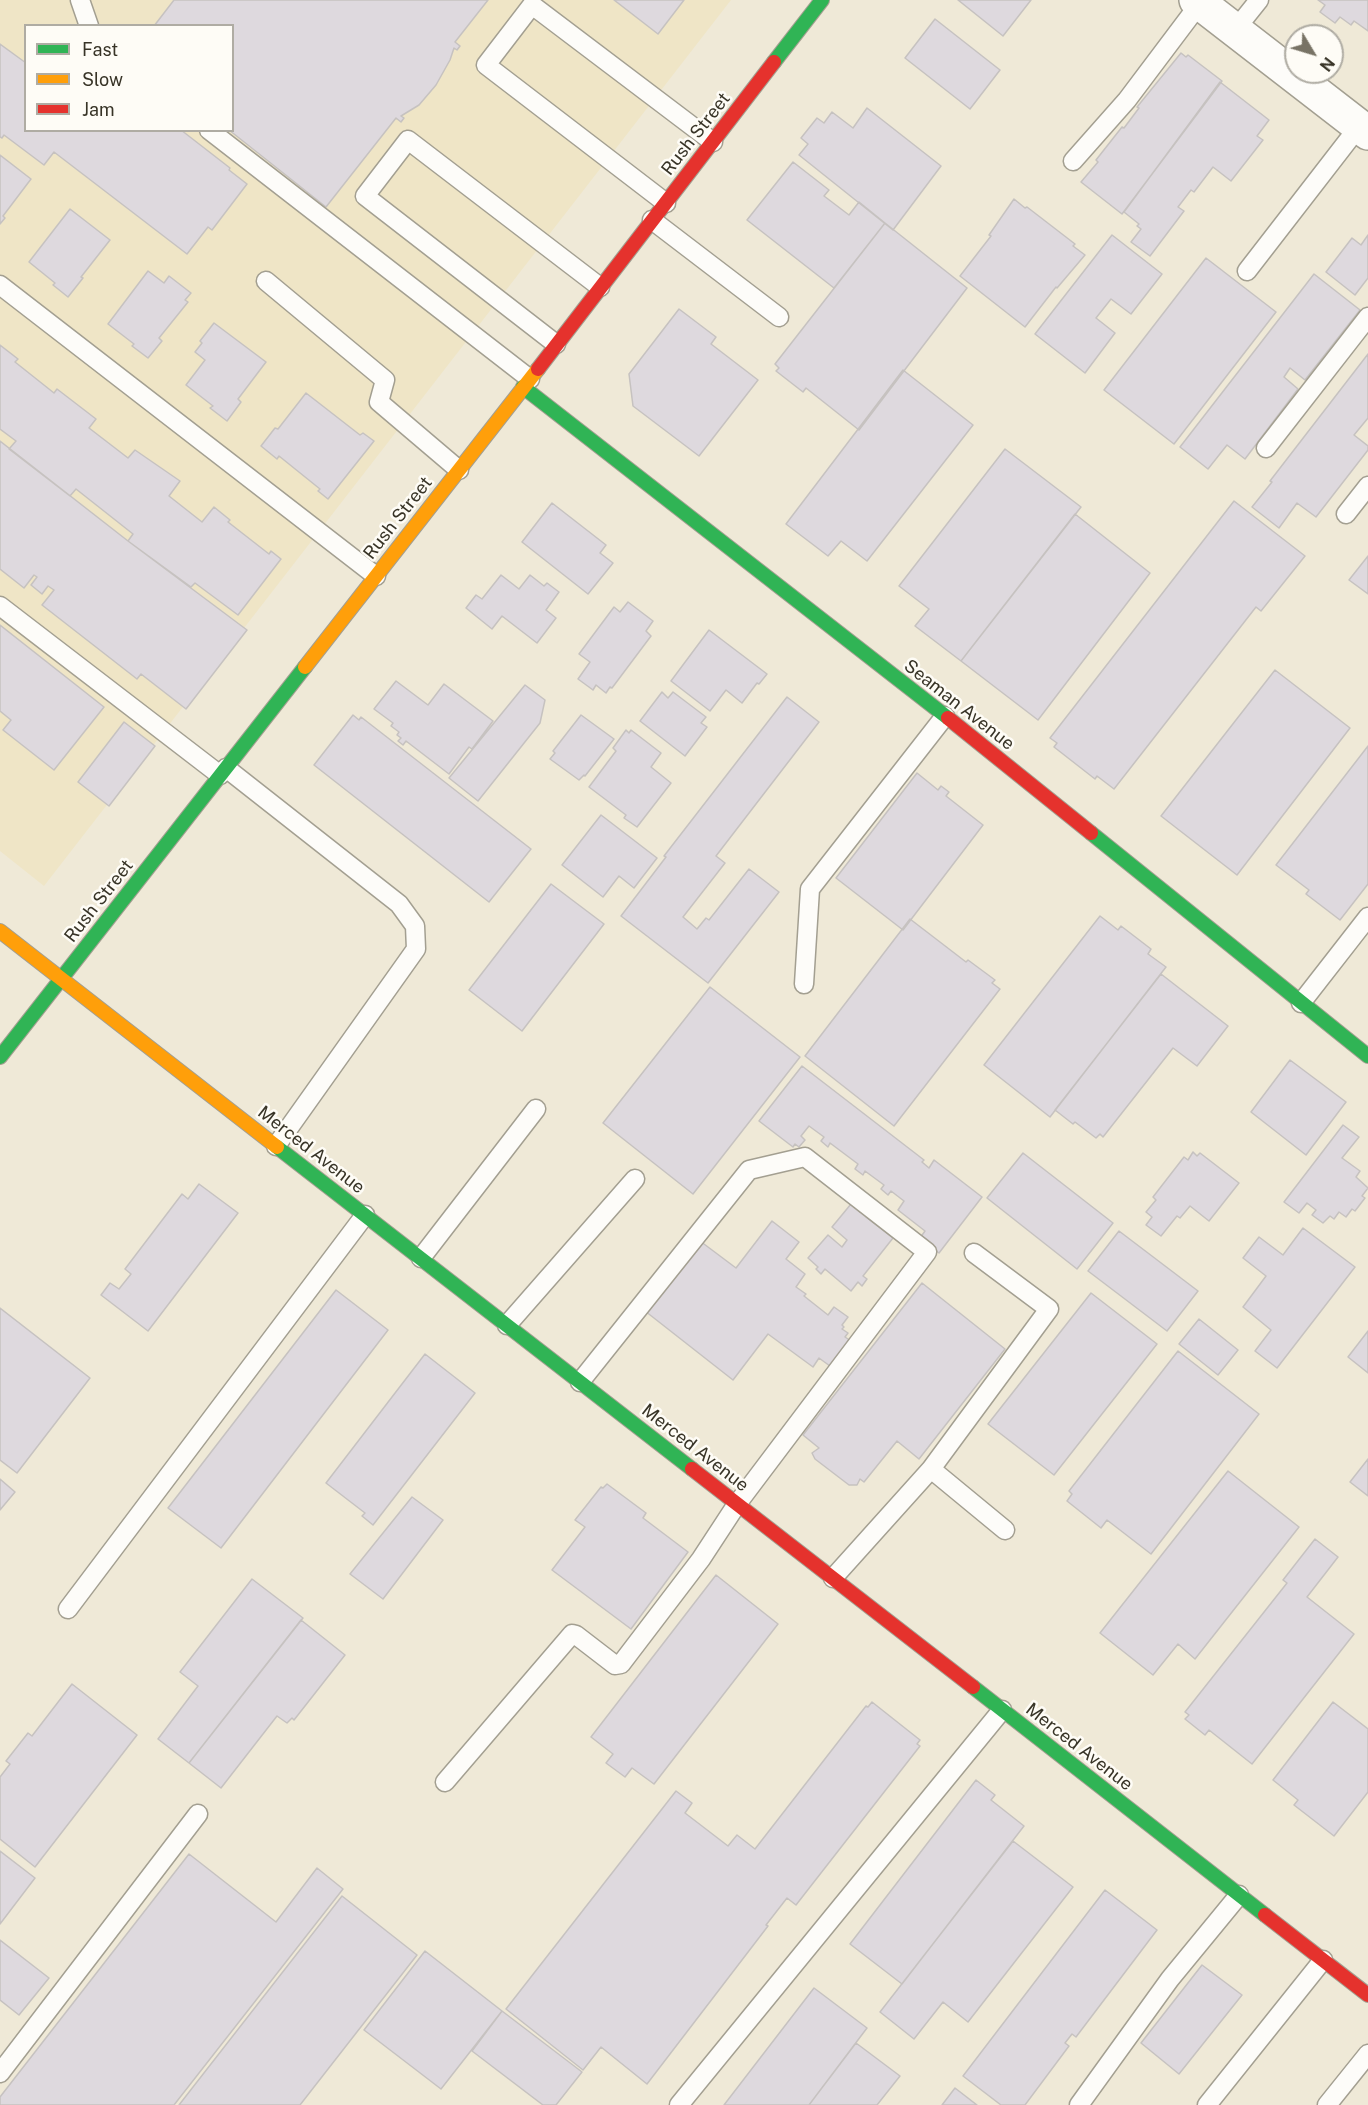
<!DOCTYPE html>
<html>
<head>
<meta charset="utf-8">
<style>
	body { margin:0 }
	#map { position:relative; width:1368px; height:2105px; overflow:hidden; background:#efe9d7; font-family:"Public Sans",sans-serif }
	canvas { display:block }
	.legend { position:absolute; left:24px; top:24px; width:210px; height:108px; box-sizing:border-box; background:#fefcf6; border:2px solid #afaca3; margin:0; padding:8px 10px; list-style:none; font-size:18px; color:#383427 }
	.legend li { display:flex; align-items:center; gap:12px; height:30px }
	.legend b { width:30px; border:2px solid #afaca3 }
	.north { position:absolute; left:1284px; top:24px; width:60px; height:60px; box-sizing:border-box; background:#fefcf6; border:2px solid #afaca3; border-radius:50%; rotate:128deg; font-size:16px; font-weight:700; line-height:24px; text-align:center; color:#383427 }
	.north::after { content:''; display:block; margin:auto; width:21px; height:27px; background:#787365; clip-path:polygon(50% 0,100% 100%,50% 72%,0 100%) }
</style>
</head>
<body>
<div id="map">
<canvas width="1368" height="2105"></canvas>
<ul class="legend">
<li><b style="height:8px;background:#30b455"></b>Fast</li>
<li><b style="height:8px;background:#ff9f0a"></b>Slow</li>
<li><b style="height:8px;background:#e5322d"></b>Jam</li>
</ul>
<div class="north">N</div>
</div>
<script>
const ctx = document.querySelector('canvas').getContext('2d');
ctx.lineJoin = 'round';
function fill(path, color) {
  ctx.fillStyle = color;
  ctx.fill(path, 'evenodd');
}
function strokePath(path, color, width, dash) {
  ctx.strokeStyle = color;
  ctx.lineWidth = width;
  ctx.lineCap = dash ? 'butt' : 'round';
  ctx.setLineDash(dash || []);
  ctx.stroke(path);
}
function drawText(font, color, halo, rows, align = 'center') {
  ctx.font = font + ' "Public Sans",sans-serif';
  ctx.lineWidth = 5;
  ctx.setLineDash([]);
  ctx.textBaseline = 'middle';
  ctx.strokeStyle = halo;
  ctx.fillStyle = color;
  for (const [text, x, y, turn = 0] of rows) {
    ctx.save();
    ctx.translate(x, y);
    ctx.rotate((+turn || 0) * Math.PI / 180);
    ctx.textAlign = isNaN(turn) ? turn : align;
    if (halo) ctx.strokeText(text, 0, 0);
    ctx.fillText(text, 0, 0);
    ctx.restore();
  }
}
fill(new Path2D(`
	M 0,0 L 731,0 L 44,886 L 0,851 ZM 26,26 L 232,26 L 232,130 L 26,130 Z`), '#efe5c6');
const building = new Path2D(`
	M 174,0 L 488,0 L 455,42 L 460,46 L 457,50 L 454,48 L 450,60 L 436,85 L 419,105 L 401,116 L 404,118 L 401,122 L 396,118 L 326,207 L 229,130 L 232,130 L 232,26 L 154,26 Z
	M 614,0 L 684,0 L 658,34 Z
	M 958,0 L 1031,0 L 1003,36 Z
	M 1318,0 L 1368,0 L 1368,31 L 1354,21 L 1351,25 L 1340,17 L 1335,23 L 1320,12 L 1325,5 Z
	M 935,19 L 1000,70 L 970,109 L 905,58 Z
	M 0,44 L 26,63 L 26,130 L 181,130 L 230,168 L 229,170 L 247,184 L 212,230 L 208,227 L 187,254 L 54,152 L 44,165 L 4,135 L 2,138 L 0,137 Z
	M 1181,53 L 1186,57 L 1188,55 L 1222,81 L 1122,214 L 1081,182 L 1098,162 L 1096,160 L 1122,127 L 1124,128 L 1139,108 L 1137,107 Z
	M 1220,82 L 1269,120 L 1257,136 L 1263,140 L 1231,181 L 1213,167 L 1194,192 L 1191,190 L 1178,207 L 1184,211 L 1150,256 L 1131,242 L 1141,229 L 1137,226 L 1139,224 L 1124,212 Z
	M 867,108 L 941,166 L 893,230 L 799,155 L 808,144 L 801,138 L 817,118 L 824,123 L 832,112 L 853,128 Z
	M 0,155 L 31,179 L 3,216 L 5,218 L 0,224 Z
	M 793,162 L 829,190 L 824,196 L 849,215 L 859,202 L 885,223 L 834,288 L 747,220 Z
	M 1014,199 L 1025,208 L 1027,207 L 1075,244 L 1073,246 L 1085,255 L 1057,288 L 1056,287 L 1025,327 L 960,276 L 991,236 L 989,235 Z
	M 70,209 L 110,240 L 81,277 L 83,278 L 68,297 L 53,285 L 55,283 L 29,262 Z
	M 885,223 L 967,288 L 859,430 L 806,388 L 803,392 L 776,371 L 779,368 L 775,364 Z
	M 1112,235 L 1162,274 L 1131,314 L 1111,299 L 1096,318 L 1115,333 L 1085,373 L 1035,334 Z
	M 1368,235 L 1368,278 L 1355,295 L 1326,272 L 1352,238 L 1361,245 Z
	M 1206,258 L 1276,312 L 1174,444 L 1104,390 Z
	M 148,271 L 164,283 L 169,276 L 191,293 L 185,300 L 188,302 L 159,338 L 162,341 L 148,358 L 132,346 L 134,344 L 108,324 Z
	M 1314,274 L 1360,310 L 1305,380 L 1290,368 L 1284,377 L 1298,389 L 1245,459 L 1227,445 L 1208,469 L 1180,447 Z
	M 679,309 L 716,337 L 711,344 L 758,380 L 699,456 L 633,406 L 629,374 Z
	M 214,323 L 266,362 L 238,399 L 241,402 L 227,421 L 210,408 L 213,406 L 186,385 L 205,360 L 195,352 L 202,343 L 200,341 Z
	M 0,345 L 18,359 L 15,362 L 54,393 L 57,389 L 96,419 L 89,428 L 128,458 L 135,450 L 180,481 L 169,496 L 202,522 L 214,507 L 230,520 L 228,522 L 269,554 L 271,551 L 281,559 L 238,615 L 195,583 L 191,587 L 128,541 L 133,534 L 76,489 L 70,496 L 9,449 L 16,441 L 0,429 Z
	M 1368,354 L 1368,418 L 1354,435 L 1368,446 L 1368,450 L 1316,517 L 1297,503 L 1279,528 L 1252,507 L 1272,482 L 1270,481 Z
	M 903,370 L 973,425 L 867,561 L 841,541 L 828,556 L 786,524 Z
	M 306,393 L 360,435 L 363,433 L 374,441 L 328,499 L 318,491 L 320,489 L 279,456 L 277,459 L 261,446 L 275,428 L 278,429 Z
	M 0,441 L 128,541 L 247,630 L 186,709 L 141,674 L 137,679 L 42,605 L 54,590 L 48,586 L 42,594 L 31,585 L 37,577 L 34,575 L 24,588 L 0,569 Z
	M 1005,449 L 1081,507 L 961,661 L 915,626 L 929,609 L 899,586 Z
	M 1234,501 L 1305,556 L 1261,611 L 1256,607 L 1114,789 L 1097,776 L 1095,779 L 1054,747 L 1057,743 L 1050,738 Z
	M 552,503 L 606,545 L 600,553 L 613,563 L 588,594 L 522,542 Z
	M 1075,514 L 1150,573 L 1038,720 L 961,661 Z
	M 1368,556 L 1368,594 L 1349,580 Z
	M 501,575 L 519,589 L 530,575 L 544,586 L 547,583 L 559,592 L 546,610 L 556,618 L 537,643 L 502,616 L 492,629 L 466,608 L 476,595 L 482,599 Z
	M 628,602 L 653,621 L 646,631 L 651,636 L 612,688 L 610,687 L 606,693 L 596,685 L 593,690 L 578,679 L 590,662 L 579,654 L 614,607 L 620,612 Z
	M 0,625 L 104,707 L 54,770 L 3,730 L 11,720 L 0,711 Z
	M 709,630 L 767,674 L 759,684 L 757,683 L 742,703 L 726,690 L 710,711 L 671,681 Z
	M 1275,670 L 1350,728 L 1237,875 L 1161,816 Z
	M 396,681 L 428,705 L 444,684 L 493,721 L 472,749 L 469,747 L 449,774 L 406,741 L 403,745 L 398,741 L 401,738 L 397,735 L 399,732 L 391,726 L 393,723 L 374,709 Z
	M 525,685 L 545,700 L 540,723 L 478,801 L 449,778 Z
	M 662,692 L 668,698 L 673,692 L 706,717 L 701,723 L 707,727 L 685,756 L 640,721 Z
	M 787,697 L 819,722 L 716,856 L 725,863 L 683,917 L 697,929 L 706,918 L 709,920 L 749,869 L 779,892 L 708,983 L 621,916 L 666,857 L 664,856 Z
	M 353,715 L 359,720 L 361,717 L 531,849 L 489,902 L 314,765 Z
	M 581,715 L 614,739 L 585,776 L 584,775 L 579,780 L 550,759 L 555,753 L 553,751 Z
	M 124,722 L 155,746 L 109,806 L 78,782 Z
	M 626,730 L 629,733 L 631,730 L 661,753 L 651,767 L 671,783 L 637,827 L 624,818 L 626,815 L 589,787 L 616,751 L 613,748 Z
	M 1368,746 L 1368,884 L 1340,920 L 1306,894 L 1309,890 L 1276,865 Z
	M 917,773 L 938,790 L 941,786 L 949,792 L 946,796 L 983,825 L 903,930 L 836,878 Z
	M 601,815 L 657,858 L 634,888 L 619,876 L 603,897 L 562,865 Z
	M 551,884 L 604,924 L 522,1031 L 469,990 Z
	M 1100,916 L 1118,930 L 1121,926 L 1151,949 L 1148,954 L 1166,967 L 1050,1117 L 984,1065 Z
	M 910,919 L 966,962 L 968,960 L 995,980 L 992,983 L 1000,989 L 894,1126 L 805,1056 Z
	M 1161,974 L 1228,1026 L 1197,1066 L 1173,1048 L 1103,1137 L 1100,1134 L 1096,1138 L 1075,1122 L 1073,1124 L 1055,1110 Z
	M 710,987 L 800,1057 L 693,1194 L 603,1123 Z
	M 1290,1060 L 1346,1102 L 1306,1155 L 1251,1112 Z
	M 802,1066 L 924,1160 L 922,1162 L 929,1168 L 934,1160 L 982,1197 L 939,1253 L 920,1238 L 925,1231 L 898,1210 L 904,1201 L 891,1191 L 888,1195 L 881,1189 L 884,1185 L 865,1171 L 863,1175 L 855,1169 L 858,1164 L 830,1143 L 828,1147 L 821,1141 L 824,1137 L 809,1126 L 801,1136 L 805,1140 L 799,1147 L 795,1144 L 793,1147 L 759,1121 Z
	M 1343,1125 L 1359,1137 L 1342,1158 L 1360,1171 L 1356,1177 L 1368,1188 L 1362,1196 L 1365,1198 L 1355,1211 L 1352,1209 L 1346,1217 L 1339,1212 L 1334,1219 L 1330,1216 L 1323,1223 L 1312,1215 L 1316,1210 L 1307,1203 L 1299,1213 L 1284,1202 Z
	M 1193,1152 L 1197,1156 L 1200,1153 L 1239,1183 L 1209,1221 L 1190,1206 L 1180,1218 L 1177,1216 L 1161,1236 L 1146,1225 L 1152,1217 L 1146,1212 L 1156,1200 L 1153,1197 L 1184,1157 L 1188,1160 Z
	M 1023,1153 L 1113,1223 L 1077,1269 L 987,1198 Z
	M 199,1184 L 238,1213 L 148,1331 L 101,1295 L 110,1283 L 119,1289 L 131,1274 L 125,1269 L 182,1194 L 188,1199 Z
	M 851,1204 L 860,1212 L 862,1209 L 868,1215 L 866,1217 L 893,1238 L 863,1276 L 867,1279 L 862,1286 L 858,1282 L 851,1291 L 825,1269 L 821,1274 L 816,1269 L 818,1267 L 808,1258 L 828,1235 L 842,1247 L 847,1240 L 832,1227 Z
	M 772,1221 L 799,1242 L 786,1259 L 805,1274 L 796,1287 L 806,1294 L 804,1296 L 828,1315 L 834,1307 L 848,1317 L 842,1325 L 844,1327 L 842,1329 L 848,1333 L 845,1337 L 854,1343 L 834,1369 L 819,1358 L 813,1367 L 768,1334 L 733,1380 L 645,1311 L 700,1241 L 736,1268 Z
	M 1303,1228 L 1355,1267 L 1277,1368 L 1255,1351 L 1271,1330 L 1243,1307 L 1266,1276 L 1243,1258 L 1259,1237 L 1283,1255 Z
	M 1119,1231 L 1198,1291 L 1167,1331 L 1088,1271 Z
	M 922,1283 L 1005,1349 L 919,1459 L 897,1441 L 864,1482 L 860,1479 L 857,1485 L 849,1485 L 815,1459 L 812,1453 L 819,1448 L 803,1435 Z
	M 336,1290 L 388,1330 L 221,1548 L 168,1508 Z
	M 1091,1293 L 1157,1344 L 1054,1475 L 988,1424 Z
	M 0,1308 L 90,1378 L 17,1473 L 0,1460 Z
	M 1199,1319 L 1238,1350 L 1218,1375 L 1179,1344 Z
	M 1368,1331 L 1368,1373 L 1348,1357 Z
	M 1178,1351 L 1259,1414 L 1151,1554 L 1107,1520 L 1101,1528 L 1067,1501 L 1072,1494 L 1069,1491 Z
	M 425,1354 L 475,1393 L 373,1525 L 362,1516 L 365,1513 L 326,1483 Z
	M 1368,1459 L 1368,1496 L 1350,1482 Z
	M 1228,1471 L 1299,1527 L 1195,1659 L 1178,1644 L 1153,1675 L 1100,1633 Z
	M 0,1479 L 15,1492 L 0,1510 Z
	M 607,1484 L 646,1513 L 643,1518 L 688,1552 L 631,1629 L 552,1570 L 585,1527 L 575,1520 L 601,1487 L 603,1488 Z
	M 412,1497 L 443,1520 L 383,1599 L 350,1574 Z
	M 1315,1539 L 1338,1557 L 1307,1597 L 1354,1634 L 1252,1764 L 1209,1730 L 1205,1735 L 1185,1719 L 1189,1715 L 1185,1712 L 1287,1583 L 1283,1580 Z
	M 716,1575 L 778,1624 L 654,1784 L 632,1768 L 625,1777 L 606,1763 L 613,1754 L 591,1737 Z
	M 252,1579 L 303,1618 L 189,1763 L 158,1739 L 198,1686 L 180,1672 Z
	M 301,1620 L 345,1655 L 294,1720 L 292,1718 L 287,1723 L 277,1716 L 221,1788 L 189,1763 Z
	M 72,1684 L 137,1735 L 35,1867 L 0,1839 L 0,1777 L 10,1764 L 6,1761 L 28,1733 L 32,1736 Z
	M 872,1702 L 920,1740 L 917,1744 L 920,1746 L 796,1905 L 787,1898 L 766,1925 L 768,1926 L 647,2084 L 601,2047 L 583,2070 L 506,2009 L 676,1791 L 692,1803 L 685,1813 L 728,1846 L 737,1835 L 755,1849 L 866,1706 L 868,1707 Z
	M 1333,1702 L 1368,1729 L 1368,1792 L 1334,1836 L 1294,1805 L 1298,1800 L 1273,1780 Z
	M 976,1780 L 995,1795 L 991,1800 L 1024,1826 L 902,1984 L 850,1944 Z
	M 1013,1841 L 1073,1887 L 968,2022 L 943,2002 L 914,2039 L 880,2012 Z
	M 0,1851 L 35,1878 L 0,1924 Z
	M 189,1854 L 276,1922 L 317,1868 L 343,1889 L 174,2105 L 0,2105 L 0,2097 Z
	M 1105,1890 L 1157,1930 L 1076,2037 L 1072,2034 L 1065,2043 L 1069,2046 L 1025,2105 L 1001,2105 L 963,2076 Z
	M 342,1896 L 417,1955 L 300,2105 L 179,2105 Z
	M 0,1940 L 49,1978 L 19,2015 L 0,2000 Z
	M 425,1951 L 502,2011 L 441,2089 L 364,2030 Z
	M 1202,1965 L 1242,1995 L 1179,2074 L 1141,2043 Z
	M 814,1988 L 867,2028 L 809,2105 L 724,2105 Z
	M 502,2011 L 582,2072 L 556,2105 L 543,2105 L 472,2051 Z
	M 856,2043 L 900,2076 L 877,2105 L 809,2105 Z
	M 955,2088 L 977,2105 L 942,2105 Z`);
fill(building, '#ded9de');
strokePath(building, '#c6c2c0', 1.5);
const lane = new Path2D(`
	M 80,0 L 89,26
	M 1235,30 L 1259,0
	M 209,130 L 530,379
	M 1073,161 L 1127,100 L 1200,3
	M 666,203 L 486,65 L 532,5 L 713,142
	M 652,220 L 779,317
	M 1247,271 L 1360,125
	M 266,281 L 385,380 L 379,402 L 459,470
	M 0,285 L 376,576
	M 556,344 L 365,196 L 408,140 L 600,287
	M 1266,448 L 1368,317
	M 1346,514 L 1368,486
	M 0,606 L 220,775
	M 226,768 L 399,904 L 415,926 L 416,949 L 276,1146
	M 804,984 L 810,889 L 945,716
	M 1301,1003 L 1368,917
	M 421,1258 L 536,1109
	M 507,1325 L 635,1179
	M 931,1469 L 1049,1309 L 974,1253
	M 833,1578 L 931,1469 L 1005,1530
	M 68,1609 L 365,1215
	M 445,1782 L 572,1634 L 576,1635 L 615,1665 L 621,1664 L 701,1559 L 737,1504 L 927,1252 L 805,1157 L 749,1170 L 580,1382
	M 0,2073 L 198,1814
	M 679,2105 L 1002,1710
	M 1079,2105 L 1170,1979 L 1239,1895
	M 1207,2105 L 1323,1960
	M 1327,2105 L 1368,2054`);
const street = new Path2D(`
	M 1196,0 L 1368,133`);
const fast = new Path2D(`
	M 774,62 L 822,0
	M 523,387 L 948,718
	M 1091,833 L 1368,1056
	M 0,1057 L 305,667
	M 277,1147 L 692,1469
	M 973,1687 L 1265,1915`);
const slow = new Path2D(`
	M 305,667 L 538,369
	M 0,931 L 277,1147`);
const jam = new Path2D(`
	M 538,369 L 774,62
	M 948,718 L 1091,833
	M 692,1469 L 973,1687
	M 1265,1915 L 1368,1995`);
strokePath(lane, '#a39f91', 21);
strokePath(street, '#a39f91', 36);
strokePath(fast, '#a39f91', 16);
strokePath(slow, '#a39f91', 16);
strokePath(jam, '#a39f91', 16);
strokePath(lane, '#fdfcf9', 18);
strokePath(street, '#fdfcf9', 33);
strokePath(fast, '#30b455', 14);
strokePath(slow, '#ff9f0a', 14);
strokePath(jam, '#e5322d', 14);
drawText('18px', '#383427', '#fefcf6', [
	["Rush Street",696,134,-52],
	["Rush Street",398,518,-52],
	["Seaman Avenue",959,705,38],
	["Rush Street",99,901,-52],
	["Merced Avenue",311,1150,38],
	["Merced Avenue",695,1448,38],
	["Merced Avenue",1079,1747,38]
]);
</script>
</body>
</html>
